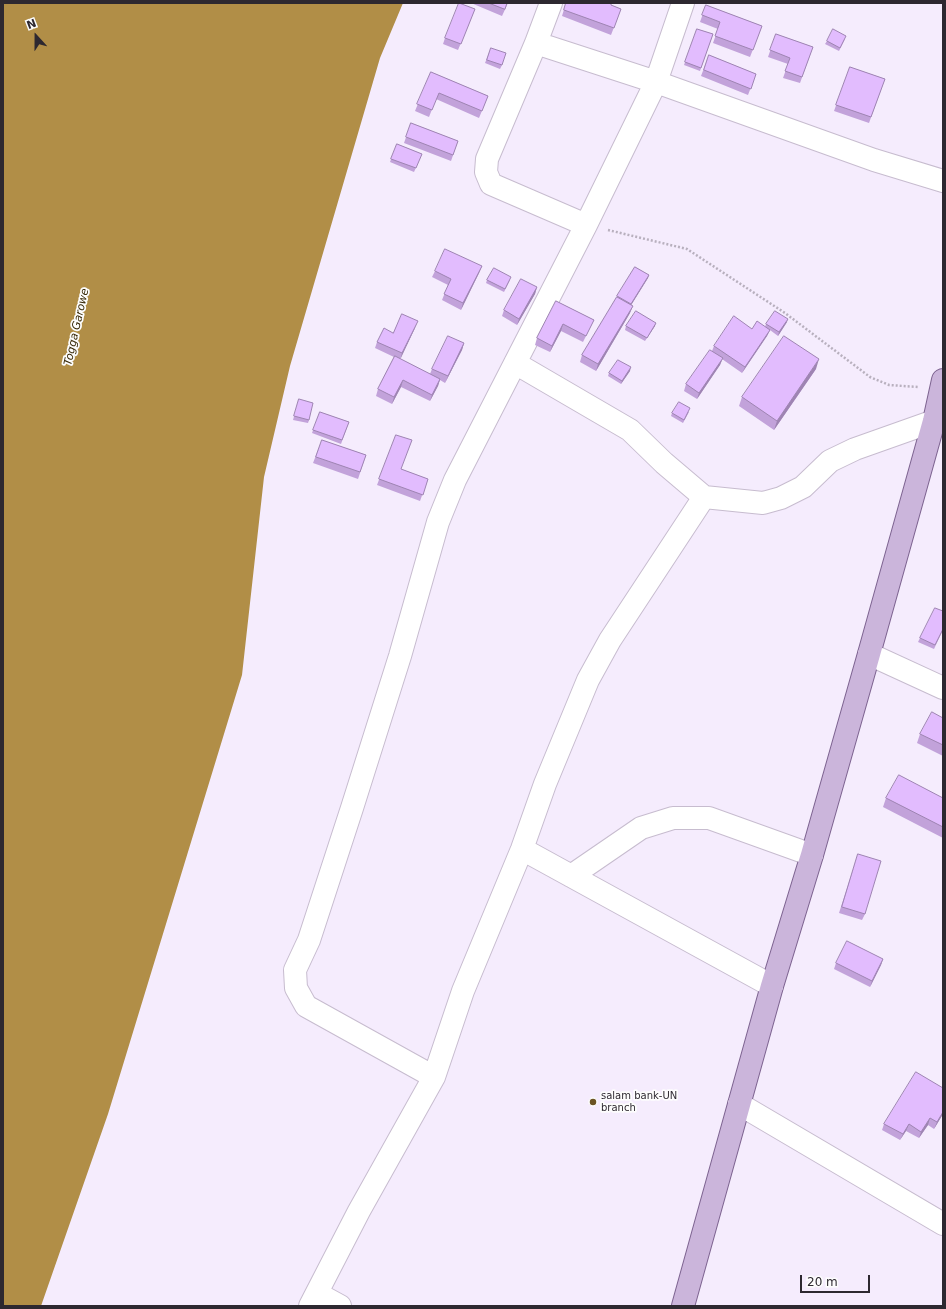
<!DOCTYPE html>
<html>
<head>
<meta charset="utf-8">
<style>
	body { margin:0 }
	#map { position:relative; width:946px; height:1309px; overflow:hidden; background:#f5ecfd; font-family:"DejaVu Sans",sans-serif }
	canvas { display:block }
	.frame { position:absolute; inset:0; border:4px solid #2d2830; pointer-events:none }
	.north { position:absolute; left:16px; top:16px; width:40px; height:40px; -webkit-text-stroke:3px #fdfdfd; paint-order:stroke; rotate:339deg; font-size:11px; font-weight:700; line-height:16px; text-align:center; color:#2d2830 }
	.north::after { content:''; display:block; margin:auto; width:14px; height:18px; background:#2d2830; clip-path:polygon(50% 0,100% 100%,50% 72%,0 100%) }
	.scale { position:absolute; left:800px; top:1275px; width:70px; height:18px; box-sizing:border-box; border:2px solid #2d2830; border-top:0; padding-left:5px; font-size:12px; line-height:14px; white-space:nowrap; color:#2d2830; -webkit-text-stroke:3px #fdfdfd; paint-order:stroke }
</style>
</head>
<body>
<div id="map">
<canvas width="946" height="1309"></canvas>
<div class="frame"></div>
<div class="north">N</div>
<div class="scale">20 m</div>
</div>
<script>
const ctx = document.querySelector('canvas').getContext('2d');
ctx.lineJoin = 'round';
function fill(path, color) {
  ctx.fillStyle = color;
  ctx.fill(path, 'evenodd');
}
function strokePath(path, color, width, dash) {
  ctx.strokeStyle = color;
  ctx.lineWidth = width;
  ctx.lineCap = dash ? 'butt' : 'round';
  ctx.setLineDash(dash || []);
  ctx.stroke(path);
}
function drawText(font, color, halo, rows, align = 'center') {
  ctx.font = font + ' "DejaVu Sans",sans-serif';
  ctx.lineWidth = 3.5;
  ctx.setLineDash([]);
  ctx.textBaseline = 'middle';
  ctx.strokeStyle = halo;
  ctx.fillStyle = color;
  for (const [text, x, y, turn = 0] of rows) {
    ctx.save();
    ctx.translate(x, y);
    ctx.rotate((+turn || 0) * Math.PI / 180);
    ctx.textAlign = isNaN(turn) ? turn : align;
    if (halo) ctx.strokeText(text, 0, 0);
    ctx.fillText(text, 0, 0);
    ctx.restore();
  }
}
fill(new Path2D(`
	M 3,3 L 403,3 L 380,58 L 290,366 L 264,477 L 242,675 L 108,1114 L 41,1306 L 3,1306 Z`), '#b18e47');
const street = new Path2D(`
	M 551,3 L 536,43 L 487,159 L 486,172 L 491,184 L 586,225
	M 536,43 L 656,82 L 874,160 L 943,181
	M 515,363 L 630,430 L 664,463 L 704,497 L 763,503 L 781,498 L 803,487 L 830,461 L 855,449 L 934,421
	M 869,654 L 943,688
	M 522,849 L 772,986
	M 571,876 L 641,828 L 673,818 L 709,818 L 812,855
	M 434,1077 L 306,1006 L 296,988 L 295,970 L 309,940 L 352,808 L 400,656 L 438,522 L 455,480 L 586,225 L 656,82 L 683,3
	M 739,1104 L 943,1224
	M 318,1294 L 340,1306
	M 310,1306 L 359,1211 L 434,1077 L 463,991 L 522,849 L 545,784 L 588,680 L 610,640 L 704,497`);
const primary = new Path2D(`
	M 683,1306 L 772,986 L 812,855 L 869,654 L 934,421 L 943,380`);
strokePath(street, '#c7bccf', 24);
strokePath(primary, '#7d6390', 24);
strokePath(new Path2D(`
	M 608,230 L 687,249 L 785,313 L 870,377 L 889,385 L 918,387`), '#b8b0be', 2.5, [2, 2]);
strokePath(street, '#fff', 22);
strokePath(primary, '#cbb5db', 22);
fill(new Path2D(`
	M 471,3 L 508,3 L 502,16 Z
	M 566,3 L 611,5 L 621,9 L 611,35 L 562,16 Z
	M 706,5 L 762,26 L 750,57 L 713,43 L 718,29 L 700,22 Z
	M 475,9 L 458,50 L 443,44 L 445,38 Z
	M 697,29 L 713,34 L 700,71 L 684,65 Z
	M 776,34 L 813,47 L 800,83 L 783,78 L 788,64 L 768,57 Z
	M 845,39 L 839,51 L 825,44 L 827,41 Z
	M 491,48 L 502,65 L 500,69 L 485,63 Z
	M 709,55 L 756,74 L 748,95 L 701,76 Z
	M 850,67 L 885,79 L 869,123 L 834,111 Z
	M 431,72 L 488,96 L 479,118 L 436,99 L 429,117 L 415,111 Z
	M 411,123 L 458,141 L 451,161 L 404,143 Z
	M 397,144 L 422,154 L 414,172 L 390,162 Z
	M 482,266 L 479,273 L 461,310 L 442,300 L 448,285 L 432,277 L 435,271 Z
	M 635,267 L 649,275 L 648,278 L 631,305 L 630,313 L 596,371 L 580,362 L 582,355 Z
	M 487,280 L 510,280 L 504,292 L 486,283 Z
	M 537,287 L 535,294 L 517,325 L 502,316 L 504,310 Z
	M 556,301 L 594,320 L 583,342 L 561,331 L 550,352 L 535,345 L 537,338 Z
	M 787,322 L 778,336 L 770,330 L 767,336 L 742,373 L 722,359 L 720,365 L 697,399 L 684,391 L 686,384 L 712,351 L 714,346 L 752,329 L 765,327 L 766,324 Z
	M 626,326 L 655,326 L 645,341 L 625,330 Z
	M 415,328 L 400,359 L 430,374 L 432,369 L 464,343 L 462,350 L 445,383 L 440,380 L 438,386 L 430,401 L 401,387 L 392,404 L 376,396 L 378,389 L 394,357 L 375,348 L 377,342 L 393,333 Z
	M 816,369 L 774,430 L 739,406 L 742,397 Z
	M 630,371 L 621,384 L 608,376 L 609,373 Z
	M 299,399 L 309,420 L 308,423 L 293,420 Z
	M 320,412 L 349,422 L 341,444 L 312,433 Z
	M 689,412 L 683,423 L 671,416 L 672,413 Z
	M 396,435 L 401,469 L 428,479 L 420,501 L 377,485 Z
	M 322,440 L 366,455 L 358,479 L 313,463 Z
	M 943,630 L 934,649 L 918,642 L 920,638 Z
	M 943,718 L 943,756 L 917,743 L 920,734 Z
	M 886,798 L 943,798 L 943,838 L 883,807 Z
	M 858,854 L 865,914 L 862,920 L 839,913 Z
	M 883,959 L 881,965 L 870,987 L 834,969 L 836,963 Z
	M 943,1088 L 943,1114 L 934,1129 L 928,1125 L 919,1138 L 906,1131 L 900,1140 L 882,1130 L 884,1124 Z`), '#c2a2da');
fill(new Path2D(`
	M 482,266 L 479,273 L 461,310 L 463,303 Z
	M 649,275 L 648,278 L 630,307 L 631,304 Z
	M 537,287 L 535,294 L 517,325 L 519,319 Z
	M 633,306 L 630,313 L 596,371 L 598,364 Z
	M 788,319 L 787,322 L 778,336 L 779,332 Z
	M 418,321 L 415,328 L 400,360 L 402,353 Z
	M 656,323 L 655,326 L 645,341 L 647,338 Z
	M 563,324 L 561,331 L 550,352 L 552,346 Z
	M 770,330 L 767,336 L 742,373 L 745,367 Z
	M 464,343 L 462,350 L 445,383 L 448,376 Z
	M 723,358 L 720,365 L 697,399 L 699,393 Z
	M 819,359 L 816,369 L 774,430 L 777,421 Z
	M 631,367 L 630,371 L 621,384 L 622,381 Z
	M 440,379 L 438,386 L 430,401 L 432,395 Z
	M 403,380 L 401,387 L 392,404 L 394,397 Z
	M 883,959 L 881,965 L 870,987 L 872,981 Z
	M 943,1112 L 943,1114 L 934,1129 L 937,1122 Z
	M 930,1118 L 928,1125 L 919,1138 L 921,1132 Z
	M 909,1124 L 906,1131 L 900,1140 L 903,1134 Z`), '#9e84b2');
const building = new Path2D(`
	M 459,3 L 475,9 L 461,44 L 445,38 Z
	M 489,3 L 507,3 L 505,9 Z
	M 566,3 L 611,3 L 611,5 L 621,9 L 614,28 L 564,10 Z
	M 706,5 L 762,26 L 753,50 L 715,36 L 720,22 L 702,15 Z
	M 697,29 L 713,34 L 701,68 L 685,62 Z
	M 833,29 L 846,36 L 840,48 L 827,41 Z
	M 776,34 L 813,47 L 802,77 L 785,71 L 790,58 L 770,50 Z
	M 491,48 L 506,53 L 502,65 L 487,60 Z
	M 709,55 L 756,74 L 751,89 L 704,70 Z
	M 850,67 L 885,79 L 871,117 L 836,105 Z
	M 431,72 L 488,96 L 482,111 L 439,93 L 432,110 L 417,104 Z
	M 411,123 L 458,141 L 453,155 L 406,137 Z
	M 397,144 L 422,154 L 416,168 L 391,159 Z
	M 445,249 L 482,266 L 463,303 L 444,294 L 451,279 L 435,271 Z
	M 635,267 L 649,275 L 631,304 L 617,296 Z
	M 494,268 L 511,277 L 505,289 L 487,280 Z
	M 521,279 L 537,287 L 519,319 L 504,310 Z
	M 617,297 L 633,306 L 598,364 L 582,355 Z
	M 556,301 L 594,320 L 586,336 L 563,324 L 552,346 L 537,338 Z
	M 636,311 L 656,323 L 647,338 L 626,326 Z
	M 775,311 L 788,319 L 779,332 L 766,324 Z
	M 402,314 L 418,321 L 402,353 L 377,342 L 384,328 L 393,333 Z
	M 734,316 L 752,329 L 757,321 L 770,330 L 745,367 L 714,346 Z
	M 448,336 L 464,343 L 448,376 L 432,369 Z
	M 784,336 L 819,359 L 777,421 L 742,397 Z
	M 710,350 L 723,358 L 699,393 L 686,384 Z
	M 395,356 L 440,379 L 432,395 L 403,380 L 394,397 L 378,389 Z
	M 618,360 L 631,367 L 622,381 L 609,373 Z
	M 299,399 L 313,403 L 309,420 L 294,416 Z
	M 679,402 L 690,408 L 684,420 L 672,413 Z
	M 320,412 L 349,422 L 342,440 L 313,430 Z
	M 396,435 L 412,440 L 401,469 L 428,479 L 423,495 L 379,479 Z
	M 322,440 L 366,455 L 360,472 L 316,457 Z
	M 935,608 L 943,611 L 943,629 L 935,645 L 920,638 Z
	M 932,712 L 943,718 L 943,745 L 920,734 Z
	M 899,775 L 943,798 L 943,827 L 886,798 Z
	M 858,854 L 881,861 L 865,914 L 842,907 Z
	M 847,941 L 883,959 L 872,981 L 836,963 Z
	M 916,1072 L 943,1088 L 943,1112 L 937,1122 L 930,1118 L 921,1132 L 909,1124 L 903,1134 L 884,1124 Z`);
fill(building, '#e2bcfe');
strokePath(building, '#9e84b2', 1);
for (const [x, y, r, color] of [
	[593,1102,4,"#6b5323"]
]) {
  const dot = new Path2D();
  dot.arc(x, y, r, 0, 2 * Math.PI);
  ctx.fillStyle = color;
  ctx.fill(dot);
  strokePath(dot, '#fdfdfd', 1.5);
}
drawText('10px', '#2d2830', '#fdfdfd', [
	["salam bank-UN",601,1096],
	["branch",601,1108]
], 'left');
drawText('italic 11px', '#372807', '#fdfdfd', [
	["Togga Garowe",77,327,-77]
]);
</script>
</body>
</html>
